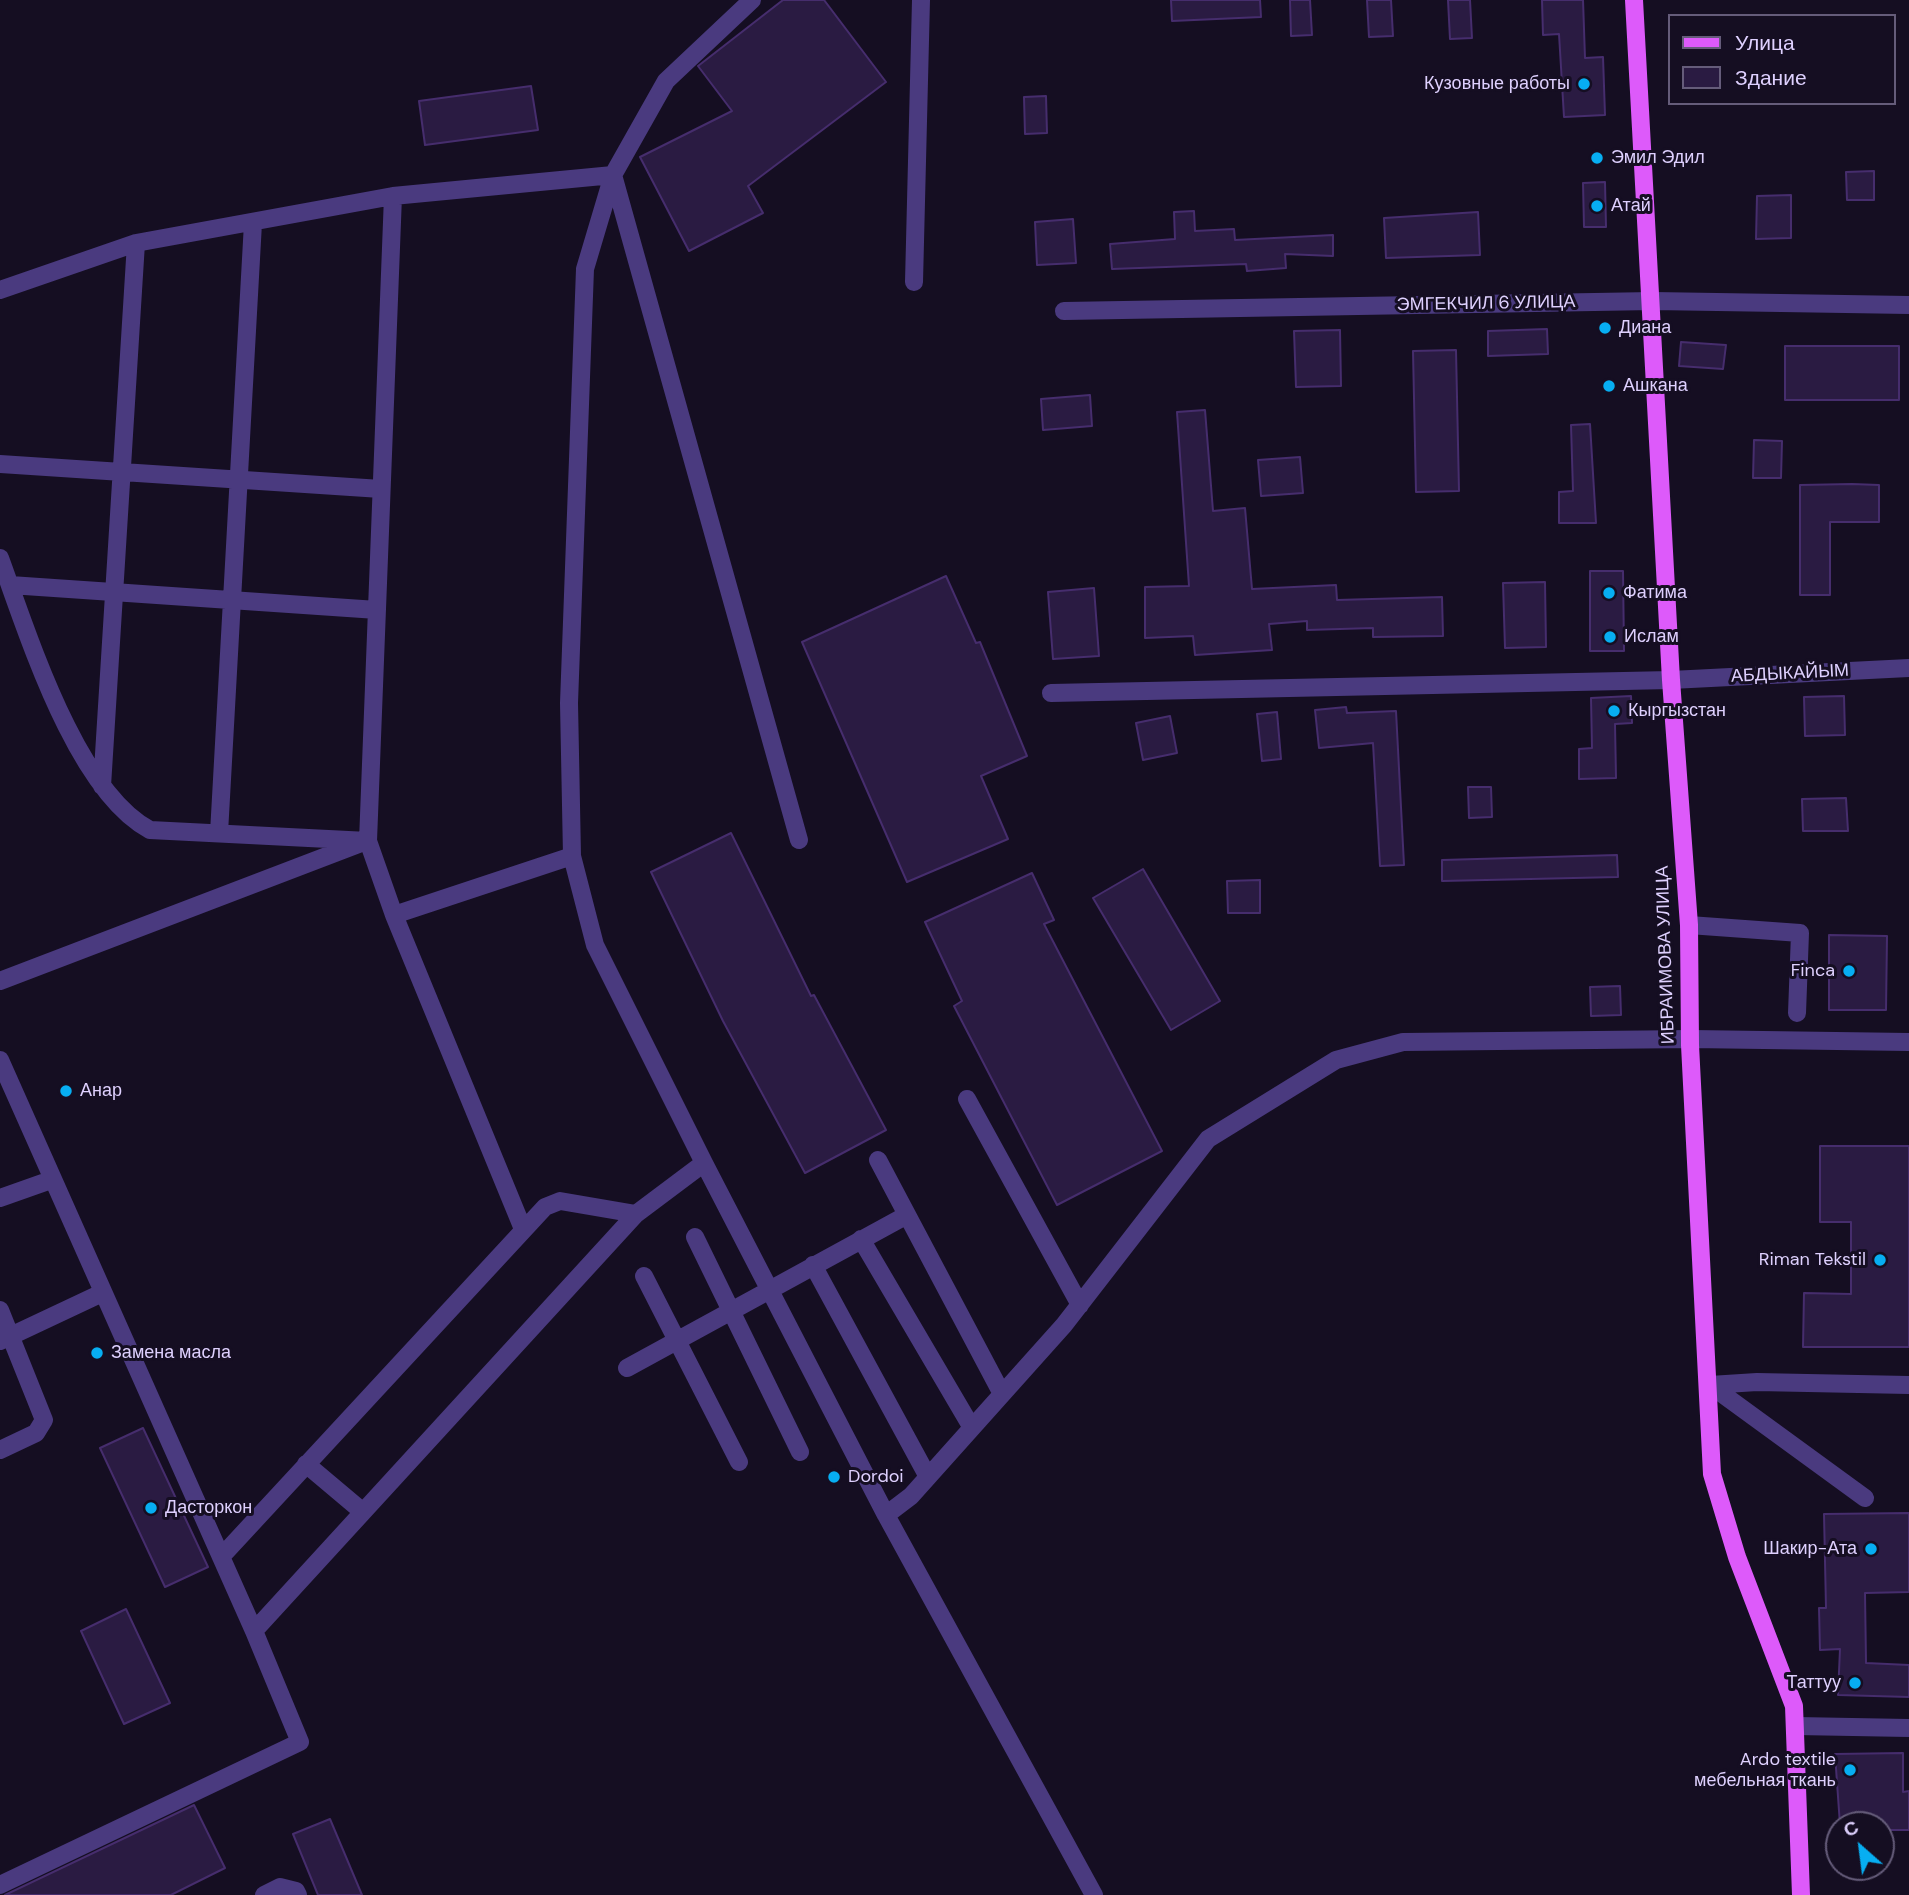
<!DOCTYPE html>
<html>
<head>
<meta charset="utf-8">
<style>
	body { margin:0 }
	#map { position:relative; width:1909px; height:1895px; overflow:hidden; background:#150e22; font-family:"DM Sans",sans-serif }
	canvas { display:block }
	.legend { position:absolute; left:1668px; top:14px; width:228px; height:91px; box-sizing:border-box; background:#150e22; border:2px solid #655c7a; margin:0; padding:9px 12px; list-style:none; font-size:21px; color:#ded0fe }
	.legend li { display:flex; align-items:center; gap:14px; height:35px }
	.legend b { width:35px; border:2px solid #655c7a }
	.north { position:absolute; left:1825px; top:1811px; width:70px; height:70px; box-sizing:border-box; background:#150e22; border:2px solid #655c7a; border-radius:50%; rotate:332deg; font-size:19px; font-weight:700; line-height:28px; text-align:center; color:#ded0fe }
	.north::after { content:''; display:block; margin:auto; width:24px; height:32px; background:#07aef2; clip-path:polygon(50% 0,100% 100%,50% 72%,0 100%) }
</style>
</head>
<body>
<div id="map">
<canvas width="1909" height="1895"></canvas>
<ul class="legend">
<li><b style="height:9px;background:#dd5afa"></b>Улица</li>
<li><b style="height:19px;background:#2a1b42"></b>Здание</li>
</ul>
<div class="north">С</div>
</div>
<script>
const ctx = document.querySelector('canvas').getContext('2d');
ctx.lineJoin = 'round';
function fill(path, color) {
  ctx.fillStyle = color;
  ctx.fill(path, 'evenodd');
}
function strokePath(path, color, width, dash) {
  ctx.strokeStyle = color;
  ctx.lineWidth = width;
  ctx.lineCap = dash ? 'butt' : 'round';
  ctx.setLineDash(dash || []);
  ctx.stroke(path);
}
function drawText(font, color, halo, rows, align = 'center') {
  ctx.font = font + ' "DM Sans",sans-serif';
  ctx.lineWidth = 6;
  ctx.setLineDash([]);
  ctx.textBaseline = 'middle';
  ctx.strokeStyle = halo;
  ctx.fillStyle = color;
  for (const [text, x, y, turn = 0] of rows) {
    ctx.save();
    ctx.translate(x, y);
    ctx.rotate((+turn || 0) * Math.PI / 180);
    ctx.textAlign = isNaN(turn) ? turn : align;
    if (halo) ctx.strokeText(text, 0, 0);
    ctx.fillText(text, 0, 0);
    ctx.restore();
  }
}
const building = new Path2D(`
	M 783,0 L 824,0 L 886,82 L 748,186 L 763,213 L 689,251 L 640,157 L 732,111 L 698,66 Z
	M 1171,0 L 1260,0 L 1261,17 L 1172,21 Z
	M 1290,0 L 1310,0 L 1312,35 L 1291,36 Z
	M 1367,0 L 1391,0 L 1393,36 L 1369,37 Z
	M 1448,0 L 1470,0 L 1472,38 L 1450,39 Z
	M 1542,0 L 1583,0 L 1585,58 L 1603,57 L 1605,115 L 1564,117 L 1559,34 L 1543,35 Z
	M 531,86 L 538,130 L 425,145 L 419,101 Z
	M 1046,96 L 1047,133 L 1025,134 L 1024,97 Z
	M 1874,171 L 1874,200 L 1847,200 L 1846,172 Z
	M 1605,182 L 1606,227 L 1584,227 L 1583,183 Z
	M 1791,195 L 1791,238 L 1756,239 L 1757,196 Z
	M 1194,211 L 1195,231 L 1234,229 L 1235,240 L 1333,235 L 1333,256 L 1285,254 L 1286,268 L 1247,271 L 1246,264 L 1112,269 L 1110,244 L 1175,239 L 1174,212 Z
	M 1478,212 L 1480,255 L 1386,258 L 1384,218 Z
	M 1073,219 L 1076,263 L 1037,265 L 1035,222 Z
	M 1547,329 L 1548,354 L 1488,356 L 1488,331 Z
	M 1340,330 L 1341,386 L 1296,387 L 1294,331 Z
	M 1681,342 L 1726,345 L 1723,369 L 1679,366 Z
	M 1785,346 L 1899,346 L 1899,400 L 1785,400 Z
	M 1456,350 L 1459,491 L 1416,492 L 1413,351 Z
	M 1090,395 L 1092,426 L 1043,430 L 1041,399 Z
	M 1205,410 L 1213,511 L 1245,508 L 1252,589 L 1336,585 L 1337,600 L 1442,597 L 1443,636 L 1373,637 L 1373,628 L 1307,630 L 1307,621 L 1269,624 L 1272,650 L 1195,655 L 1193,636 L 1145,638 L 1145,587 L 1189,586 L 1177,412 Z
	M 1590,424 L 1596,523 L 1559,523 L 1559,492 L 1573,491 L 1571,425 Z
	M 1754,440 L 1782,441 L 1781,478 L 1753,478 Z
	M 1300,457 L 1303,493 L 1261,496 L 1258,460 Z
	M 1852,484 L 1879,485 L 1879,522 L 1830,522 L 1830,595 L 1800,595 L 1800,485 Z
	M 1590,571 L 1623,571 L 1624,651 L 1590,651 Z
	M 946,576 L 976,643 L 980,642 L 1027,756 L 981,776 L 1008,839 L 907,882 L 802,642 Z
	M 1545,582 L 1546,647 L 1505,648 L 1503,583 Z
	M 1094,588 L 1099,656 L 1053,659 L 1048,592 Z
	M 1631,696 L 1632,723 L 1615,724 L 1616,778 L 1579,779 L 1579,749 L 1592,748 L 1591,698 Z
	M 1844,696 L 1845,735 L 1805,736 L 1804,697 Z
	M 1346,707 L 1347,713 L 1396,711 L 1404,865 L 1380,866 L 1373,743 L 1319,748 L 1315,710 Z
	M 1277,712 L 1281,759 L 1262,761 L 1257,714 Z
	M 1170,716 L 1177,753 L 1143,760 L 1136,723 Z
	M 1468,787 L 1491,787 L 1492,817 L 1469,818 Z
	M 1846,798 L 1848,831 L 1803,831 L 1802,799 Z
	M 731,833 L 811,996 L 814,995 L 886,1130 L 805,1173 L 723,1021 L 651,872 Z
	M 1617,855 L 1618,877 L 1442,881 L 1442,860 Z
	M 1143,869 L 1220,1001 L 1171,1030 L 1093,898 Z
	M 1032,873 L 1054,920 L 1044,924 L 1162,1151 L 1057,1205 L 954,1006 L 962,1001 L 925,922 Z
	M 1260,880 L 1260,913 L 1228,913 L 1227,881 Z
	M 1829,935 L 1887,936 L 1886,1010 L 1829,1010 Z
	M 1620,986 L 1621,1015 L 1591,1016 L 1590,987 Z
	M 1820,1146 L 1909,1146 L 1909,1347 L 1803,1347 L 1804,1293 L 1851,1294 L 1851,1222 L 1820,1222 Z
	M 143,1428 L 208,1567 L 165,1587 L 100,1448 Z
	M 1909,1513 L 1909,1592 L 1865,1593 L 1866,1663 L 1909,1665 L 1909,1697 L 1838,1695 L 1840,1649 L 1820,1650 L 1819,1608 L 1826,1608 L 1824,1514 Z
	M 126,1609 L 170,1703 L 124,1724 L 81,1631 Z
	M 1903,1753 L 1903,1792 L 1909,1791 L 1909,1830 L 1881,1830 L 1881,1825 L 1840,1825 L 1835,1754 Z
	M 194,1805 L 225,1868 L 171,1895 L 5,1895 Z
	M 330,1819 L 362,1895 L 318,1895 L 293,1834 Z`);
fill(building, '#2a1b42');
strokePath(building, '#462d6d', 2);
strokePath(new Path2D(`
	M 752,0 L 666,81 L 613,175 L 585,269 L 569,703 L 572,856 L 595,945 L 704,1163 L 886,1515 L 1094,1895
	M 393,196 L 368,841 L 394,915 L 523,1229
	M 914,282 L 921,0
	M 0,290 L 136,243 L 393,196 L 613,175 L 799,840
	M 1064,311 L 1653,301 L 1909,305
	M 0,464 L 381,489
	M 0,558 C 28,634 76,791 150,830 L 368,841
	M 10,585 L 377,610
	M 1051,693 L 1671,680 L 1909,668
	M 102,786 L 136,243
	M 219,833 L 253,223
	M 394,915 L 572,856
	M 1689,925 L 1800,933 L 1797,1013
	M 0,981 L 361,843
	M 0,1060 L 254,1631
	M 967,1099 L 1080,1305
	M 878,1160 L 1002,1394
	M 0,1198 L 51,1180
	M 695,1237 L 800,1452
	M 861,1239 L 972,1428
	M 813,1265 L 928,1477
	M 644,1276 L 739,1462
	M 0,1310 L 44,1420 L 36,1433 L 0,1450
	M 0,1341 L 102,1293
	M 627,1368 L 907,1215
	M 1710,1385 L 1757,1382 L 1909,1385
	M 1710,1385 L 1865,1498
	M 306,1464 L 363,1512
	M 886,1515 L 911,1496 L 1064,1325 L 1208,1139 L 1336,1060 L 1403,1042 L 1691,1039 L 1909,1042
	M 221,1557 L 545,1207 L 560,1201 L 636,1214
	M 1796,1726 L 1909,1728
	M 0,1885 L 300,1742 L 254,1631 L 636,1214 L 704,1163
	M 264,1895 L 280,1887 L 296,1891 L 298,1895`), '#4a3a7f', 18);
strokePath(new Path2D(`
	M 1634,0 L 1671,680 L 1689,925 L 1690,1045 L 1712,1474 L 1737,1557 L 1794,1706 L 1801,1895`), '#dd5afa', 18);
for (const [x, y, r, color] of [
	[1584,84,7,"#07aef2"],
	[1597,158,7,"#07aef2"],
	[1597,206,7,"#07aef2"],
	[1605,328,7,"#07aef2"],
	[1609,386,7,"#07aef2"],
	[1609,593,7,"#07aef2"],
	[1610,637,7,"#07aef2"],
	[1614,711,7,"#07aef2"],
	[1849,971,7,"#07aef2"],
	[66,1091,7,"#07aef2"],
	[1880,1260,7,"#07aef2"],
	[97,1353,7,"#07aef2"],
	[834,1477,7,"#07aef2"],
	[151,1508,7,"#07aef2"],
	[1871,1549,7,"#07aef2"],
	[1855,1683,7,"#07aef2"],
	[1850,1770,7,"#07aef2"]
]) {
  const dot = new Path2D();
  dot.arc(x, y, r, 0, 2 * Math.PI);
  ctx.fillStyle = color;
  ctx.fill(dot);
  strokePath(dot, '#150e22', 2.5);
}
drawText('18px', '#ded0fe', '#150e22', [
	["Кузовные работы",1570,84,"right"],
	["Эмил Эдил",1611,158],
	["Атай",1611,206],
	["Диана",1619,328],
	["Ашкана",1623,386],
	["Фатима",1623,593],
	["Ислам",1624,637],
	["Кыргызстан",1628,711],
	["Finca",1835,971,"right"],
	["Анар",80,1091],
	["Riman Tekstil",1866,1260,"right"],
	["Замена масла",111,1353],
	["Dordoi",848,1477],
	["Дасторкон",165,1508],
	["Шакир-Ата",1857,1549,"right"],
	["Таттуу",1841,1683,"right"],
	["Ardo textile",1836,1760,"right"],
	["мебельная ткань",1836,1781,"right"]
], 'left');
drawText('18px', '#ded0fe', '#150e22', [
	["ЭМГЕКЧИЛ 6 УЛИЦА",1486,304,-1],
	["АБДЫКАЙЫМ",1790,674,-3],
	["ИБРАИМОВА УЛИЦА",1666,955,-92]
]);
</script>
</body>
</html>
